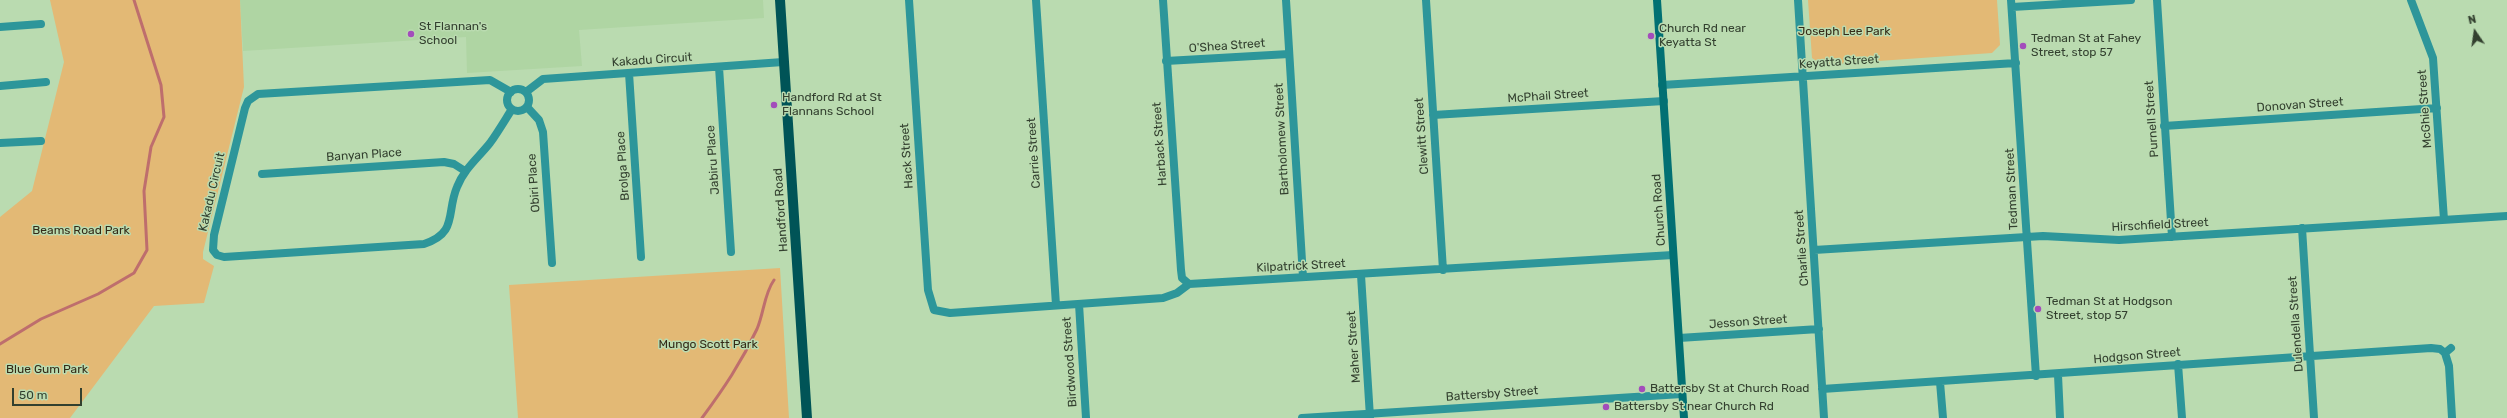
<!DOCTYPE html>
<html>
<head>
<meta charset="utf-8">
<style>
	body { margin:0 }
	#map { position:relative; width:2507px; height:418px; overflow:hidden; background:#badbb0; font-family:Rubik,sans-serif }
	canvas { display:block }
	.north { position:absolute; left:2455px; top:12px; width:40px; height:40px; -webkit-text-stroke:3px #badbb0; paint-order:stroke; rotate:347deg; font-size:11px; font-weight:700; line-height:16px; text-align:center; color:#33402f }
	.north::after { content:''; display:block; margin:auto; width:14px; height:18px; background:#33402f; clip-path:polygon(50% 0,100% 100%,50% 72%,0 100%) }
	.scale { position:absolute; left:12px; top:388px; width:70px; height:18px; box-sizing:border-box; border:2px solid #33402f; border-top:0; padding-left:5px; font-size:12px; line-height:14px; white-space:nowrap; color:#33402f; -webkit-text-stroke:3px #badbb0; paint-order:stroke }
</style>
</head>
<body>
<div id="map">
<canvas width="2507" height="418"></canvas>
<div class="north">N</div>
<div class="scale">50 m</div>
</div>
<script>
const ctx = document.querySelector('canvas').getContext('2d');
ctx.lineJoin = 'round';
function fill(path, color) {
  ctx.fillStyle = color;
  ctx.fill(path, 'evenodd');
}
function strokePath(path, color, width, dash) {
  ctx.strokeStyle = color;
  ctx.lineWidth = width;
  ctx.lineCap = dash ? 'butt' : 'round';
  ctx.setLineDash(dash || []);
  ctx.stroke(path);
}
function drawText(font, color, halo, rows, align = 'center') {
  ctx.font = font + ' Rubik,sans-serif';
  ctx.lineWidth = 3;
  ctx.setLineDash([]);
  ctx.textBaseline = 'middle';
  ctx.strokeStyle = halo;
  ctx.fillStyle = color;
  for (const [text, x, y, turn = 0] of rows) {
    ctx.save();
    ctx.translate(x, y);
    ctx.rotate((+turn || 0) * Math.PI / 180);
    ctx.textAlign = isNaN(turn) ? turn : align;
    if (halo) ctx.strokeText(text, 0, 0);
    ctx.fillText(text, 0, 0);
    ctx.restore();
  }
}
fill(new Path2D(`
	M 240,0 L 763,0 L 764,18 L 579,30 L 582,66 L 467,73 L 466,37 L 243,51 Z`), '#afd5a3');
fill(new Path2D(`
	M 50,0 L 240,0 L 244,87 L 203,252 L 203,259 L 214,266 L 204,303 L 154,306 L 70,418 L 0,418 L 0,217 L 32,191 L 64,62 Z
	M 1808,0 L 1997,0 L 2000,45 L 1992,53 L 1822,65 L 1812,58 Z
	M 780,268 L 789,418 L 518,418 L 509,285 Z`), '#e3b975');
strokePath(new Path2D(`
	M 0,344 L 41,319 L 98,294 L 134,273 L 147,250 L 144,191 L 151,147 L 164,117 L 161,85 L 134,0
	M 702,418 C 724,388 741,363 757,329 C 764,313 764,294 774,280`), '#be6e6d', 3);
strokePath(new Path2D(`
	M 909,0 L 928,290 L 934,310 L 950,313 L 1163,298 L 1177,293 L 1189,284 L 1673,255
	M 1036,0 L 1056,305
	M 1163,0 L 1181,270 L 1182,278 L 1189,284
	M 1286,0 L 1303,277
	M 1426,0 L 1443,270
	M 1798,0 L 1824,418
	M 2011,0 L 2036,376
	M 2157,0 L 2172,237
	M 2411,0 L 2433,58 L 2444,220
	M 2012,7 L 2131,0
	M 0,27 L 41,24
	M 1166,61 L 1289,54
	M 719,67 L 731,252
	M 629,73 L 641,257
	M 1662,85 L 2016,63
	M 0,86 L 46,82
	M507 100a11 11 0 1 1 22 0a11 11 0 1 1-22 0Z
	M 511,92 L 490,80 L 258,94 L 248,101 L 245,108 L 214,235 L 213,250 L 217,255 L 224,257 L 424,244 C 458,233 446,213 457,187 C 464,169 478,158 490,143 C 498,132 505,120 512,109
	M 526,92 L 543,79 L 783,62
	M 527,107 L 539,120 L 543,132 L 552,263
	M 1433,115 L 1664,101
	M 2164,126 L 2437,108
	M 0,143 L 41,141
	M 262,174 L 444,162 L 454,164 L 465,171
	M 2302,228 L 2314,418
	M 1814,250 L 2043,236 L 2119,240 L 2507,216
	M 1361,275 L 1370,417
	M 1079,304 L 1086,418
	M 1679,338 L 1819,329
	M 2445,353 L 2449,366 L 2452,418
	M 2178,364 L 2182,418
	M 2058,375 L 2060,418
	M 1940,382 L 1943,418
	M 1822,389 L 2431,348 L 2440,349 L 2445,353 L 2451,348
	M 1302,418 L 1682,394`), '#2d969a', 8);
strokePath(new Path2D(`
	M 1657,0 L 1684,418`), '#027073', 8);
strokePath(new Path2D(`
	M 780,0 L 807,418`), '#005457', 10);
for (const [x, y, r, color] of [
	[411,34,4,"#a34dbb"],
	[1651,36,4,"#a34dbb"],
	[2023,46,4,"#a34dbb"],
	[774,105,4,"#a34dbb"],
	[2038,309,4,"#a34dbb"],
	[1642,389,4,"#a34dbb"],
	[1606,407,4,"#a34dbb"]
]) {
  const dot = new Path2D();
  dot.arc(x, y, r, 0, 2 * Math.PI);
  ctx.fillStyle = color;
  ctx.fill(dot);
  strokePath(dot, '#badbb0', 1.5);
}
drawText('12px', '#33402f', '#badbb0', [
	["St Flannan's",419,27],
	["School",419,41],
	["Church Rd near",1659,29],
	["Keyatta St",1659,43],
	["Tedman St at Fahey",2031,39],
	["Street, stop 57",2031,53],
	["Handford Rd at St",782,98],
	["Flannans School",782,112],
	["Tedman St at Hodgson",2046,302],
	["Street, stop 57",2046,316],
	["Battersby St at Church Road",1650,389],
	["Battersby St near Church Rd",1614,407]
], 'left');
drawText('12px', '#352a17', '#badbb0', [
	["Joseph Lee Park",1844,32],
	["Beams Road Park",81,231],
	["Mungo Scott Park",708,345],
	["Blue Gum Park",47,370]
]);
drawText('12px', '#33402f', '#badbb0', [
	["O'Shea Street",1227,46,-4],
	["Kakadu Circuit",652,60,-4],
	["Keyatta Street",1839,62,-4],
	["McPhail Street",1548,96,-4],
	["Donovan Street",2300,105,-4],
	["McGhie Street",2425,109,-94],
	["Purnell Street",2152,119,-94],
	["Clewitt Street",1422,136,-94],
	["Bartholomew Street",1282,139,-93],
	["Harback Street",1160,144,-94],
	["Carrie Street",1034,153,-94],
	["Banyan Place",364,155,-4],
	["Hack Street",907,156,-94],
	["Jabiru Place",713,160,-94],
	["Brolga Place",623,166,-94],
	["Obiri Place",534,183,-94],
	["Tedman Street",2012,189,-93],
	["Kakadu Circuit",212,192,-77],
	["Handford Road",781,210,-94],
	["Church Road",1659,210,-94],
	["Hirschfield Street",2160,225,-3],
	["Charlie Street",1802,248,-94],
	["Kilpatrick Street",1301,266,-3],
	["Jesson Street",1748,322,-4],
	["Dulendella Street",2296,324,-94],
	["Maher Street",1354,347,-94],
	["Hodgson Street",2137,356,-5],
	["Birdwood Street",1070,362,-94],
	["Battersby Street",1492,394,-4]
]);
</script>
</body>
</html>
